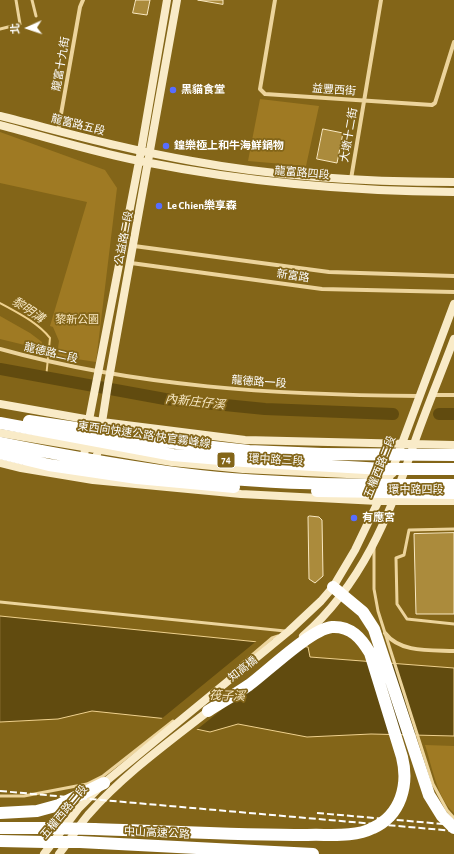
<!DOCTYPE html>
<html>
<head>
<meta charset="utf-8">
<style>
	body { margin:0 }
	#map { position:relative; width:454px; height:854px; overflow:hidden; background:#836518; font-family:"Alegreya Sans","Noto Sans TC",sans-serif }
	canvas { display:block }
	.north { position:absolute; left:8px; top:8px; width:40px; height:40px; -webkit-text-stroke:3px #836518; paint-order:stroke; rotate:267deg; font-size:11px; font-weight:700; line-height:16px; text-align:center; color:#fff }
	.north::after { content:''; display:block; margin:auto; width:14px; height:18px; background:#fff; clip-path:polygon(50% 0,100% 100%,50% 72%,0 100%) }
</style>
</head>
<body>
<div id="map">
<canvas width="454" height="854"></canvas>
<div class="north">北</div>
</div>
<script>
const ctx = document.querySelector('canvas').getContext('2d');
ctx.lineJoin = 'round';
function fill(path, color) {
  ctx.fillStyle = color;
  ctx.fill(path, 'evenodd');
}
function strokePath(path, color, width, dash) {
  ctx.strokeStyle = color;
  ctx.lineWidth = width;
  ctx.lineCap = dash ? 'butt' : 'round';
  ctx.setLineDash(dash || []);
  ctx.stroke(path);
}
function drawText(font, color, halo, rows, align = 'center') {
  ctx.font = font + ' "Alegreya Sans","Noto Sans TC",sans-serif';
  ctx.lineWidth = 3.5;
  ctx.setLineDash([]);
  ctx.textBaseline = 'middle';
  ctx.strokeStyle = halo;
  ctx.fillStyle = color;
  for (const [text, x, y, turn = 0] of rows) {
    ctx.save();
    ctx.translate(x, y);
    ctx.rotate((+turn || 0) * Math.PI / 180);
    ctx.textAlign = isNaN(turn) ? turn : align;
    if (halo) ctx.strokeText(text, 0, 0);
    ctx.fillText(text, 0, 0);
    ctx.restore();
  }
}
fill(new Path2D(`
	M 260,99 L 319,106 L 306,166 L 248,161 Z
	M 0,132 L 105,170 L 117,188 L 96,362 L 57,356 L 59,341 L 53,327 L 50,326 L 87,202 L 0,183 Z
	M 0,316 L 30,333 L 42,342 L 41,349 L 0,339 Z
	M 425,745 L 454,746 L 454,813 C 437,798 432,766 425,745 Z`), '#9f7a23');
const water = new Path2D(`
	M 0,616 L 308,647 L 310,657 L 454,668 L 454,736 L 371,734 L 307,737 L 238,724 L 210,732 L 182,726 L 168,719 L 92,711 L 58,719 L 0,722 Z`);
fill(water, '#614b0f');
strokePath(water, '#efd18e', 1);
fill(new Path2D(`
	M 259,639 L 304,644 L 195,731 L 181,728 L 168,721 L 160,720 Z`), '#836518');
strokePath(new Path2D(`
	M 0,303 C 18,313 37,322 50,338 L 46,378`), '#efd18e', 2);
strokePath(new Path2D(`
	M 0,369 L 165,399 L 265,409 L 393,414
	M 439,414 L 454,414`), '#614b0f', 12);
const building = new Path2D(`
	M 136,0 L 150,0 L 147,15 L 133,13 Z
	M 198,0 L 223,0 L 223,4 Z
	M 323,129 L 343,133 L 337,163 L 317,159 Z
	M 310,516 L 319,517 L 322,520 L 323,576 L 315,583 L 309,579 L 308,517 Z
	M 454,533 L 454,614 L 416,614 L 414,534 Z`);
fill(building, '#ab8b3c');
strokePath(building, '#f9e8c1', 1);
strokePath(new Path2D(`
	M 32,0 L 36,16
	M 0,29 L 20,24 L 16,0
	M 454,529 L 409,530 L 404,555 L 396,558 L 397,604 L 407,619 L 454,624
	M 374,548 L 374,589 L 378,611 L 433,784 L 447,810 L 454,818
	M 0,602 L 285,631
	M 231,673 L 272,638 L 278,636
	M 0,796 L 24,796 L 87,784 L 103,776 L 173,721`), '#ecd49c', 3);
strokePath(new Path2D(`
	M 275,0 L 260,89 L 265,94 L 432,105 L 435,103 L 454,42
	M 58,131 L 80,7 L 83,0
	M 351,179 L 381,0
	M 134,246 L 329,272 L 454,276
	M 131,263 L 322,289 L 454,292
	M 0,349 C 136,387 278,395 419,396
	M 433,395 L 454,395
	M 385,633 C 400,653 431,650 454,651`), '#ecd49c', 4);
strokePath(new Path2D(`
	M 0,116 C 64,132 127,150 192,161 C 278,177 366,182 454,182
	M 0,125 C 50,138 99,154 150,163 C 250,183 352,191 454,192
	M 0,404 L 102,422 L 245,440 L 454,445
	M 0,433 L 172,462 L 243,469 L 389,476 L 393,473
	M 0,463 L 21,468 L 93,480 L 241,494 L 378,501 L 454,501
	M 81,478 L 89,420 L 141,151 L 167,0
	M 93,480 L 108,384 L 177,0
	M 303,636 C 361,586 390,515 414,444 C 426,409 441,374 454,339
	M 44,854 L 78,809 L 104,783 L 289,631 L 321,601 L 333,587 L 355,550 L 388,481 L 454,304
	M 59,854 C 69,841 78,827 88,815 C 124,774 169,742 211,709`), '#f9ebc8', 8);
strokePath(new Path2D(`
	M 322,454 L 454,455
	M 317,491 L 454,493
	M 333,587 L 363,612 L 374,629 L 429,795 L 442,816 L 454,828
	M 0,813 L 37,811 L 59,805 L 104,783
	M 0,828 L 45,828
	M 94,829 C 165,831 236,835 307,835 C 328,834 353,838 373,828 C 401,815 409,785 402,757 L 370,653 C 361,638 351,626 332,627 C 311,629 268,671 249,685 C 236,694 222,702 208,711
	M 0,841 L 45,842
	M 80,842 L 313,854`), '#fff', 12);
strokePath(new Path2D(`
	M 0,791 L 454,831
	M 317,813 L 454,825`), '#fff', 2, [7, 3]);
strokePath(new Path2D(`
	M 29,421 L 177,443 L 249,451 L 322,454
	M 0,423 L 173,455 L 244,461 L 383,469 L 454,469
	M 0,443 C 55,454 111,464 167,472 C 262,485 359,485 454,485
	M 0,453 L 49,465 L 137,478 L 234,487
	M 45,828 L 94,829
	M 45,842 L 80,842`), '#fff', 12);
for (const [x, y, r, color] of [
	[173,90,4,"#576dff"],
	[166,146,4,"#576dff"],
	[159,206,4,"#576dff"],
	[354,518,4,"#576dff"]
]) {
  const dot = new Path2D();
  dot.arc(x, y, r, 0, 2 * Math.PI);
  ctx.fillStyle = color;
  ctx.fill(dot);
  strokePath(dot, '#836518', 1.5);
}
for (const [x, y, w] of [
	[226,460,18]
]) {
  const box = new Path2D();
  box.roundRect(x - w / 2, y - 8, w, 16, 3);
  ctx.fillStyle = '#836518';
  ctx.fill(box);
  strokePath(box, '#fff', 1);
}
drawText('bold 10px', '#fff', null, [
	["74",226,460]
]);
drawText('11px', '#fff', '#836518', [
	["龍富十九街",61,64,-80],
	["益豐西街",334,90,4],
	["龍富路五段",78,125,14],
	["大墩十二街",349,135,-80],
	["龍富路四段",302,173,5],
	["公益路二段",124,238,-79],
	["新富路",293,276,8],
	["龍德路二段",51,353,13],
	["龍德路一段",259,382,4],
	["東西向快速公路 快官霧峰線",144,435,8],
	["環中路三段",276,460,3],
	["五權西路二段",380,467,-68],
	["環中路四段",416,490],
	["知高橋",243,669,-38],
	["五權西路二段",64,812,-50],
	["中山高速公路",157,833,3]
]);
drawText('bold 11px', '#fff', '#836518', [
	["黑貓食堂",181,90],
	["鍠樂極上和牛海鮮鍋物",174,146],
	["Le Chien樂享森",167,206],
	["有應宮",362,518]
], 'left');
drawText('11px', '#f9e8c1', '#836518', [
	["黎新公園",77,320]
]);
drawText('italic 12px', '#f8e9c6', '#836518', [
	["黎明溝",28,310,34],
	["內新庄仔溪",195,402,6],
	["筏子溪",227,696,2]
]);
</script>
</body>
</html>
